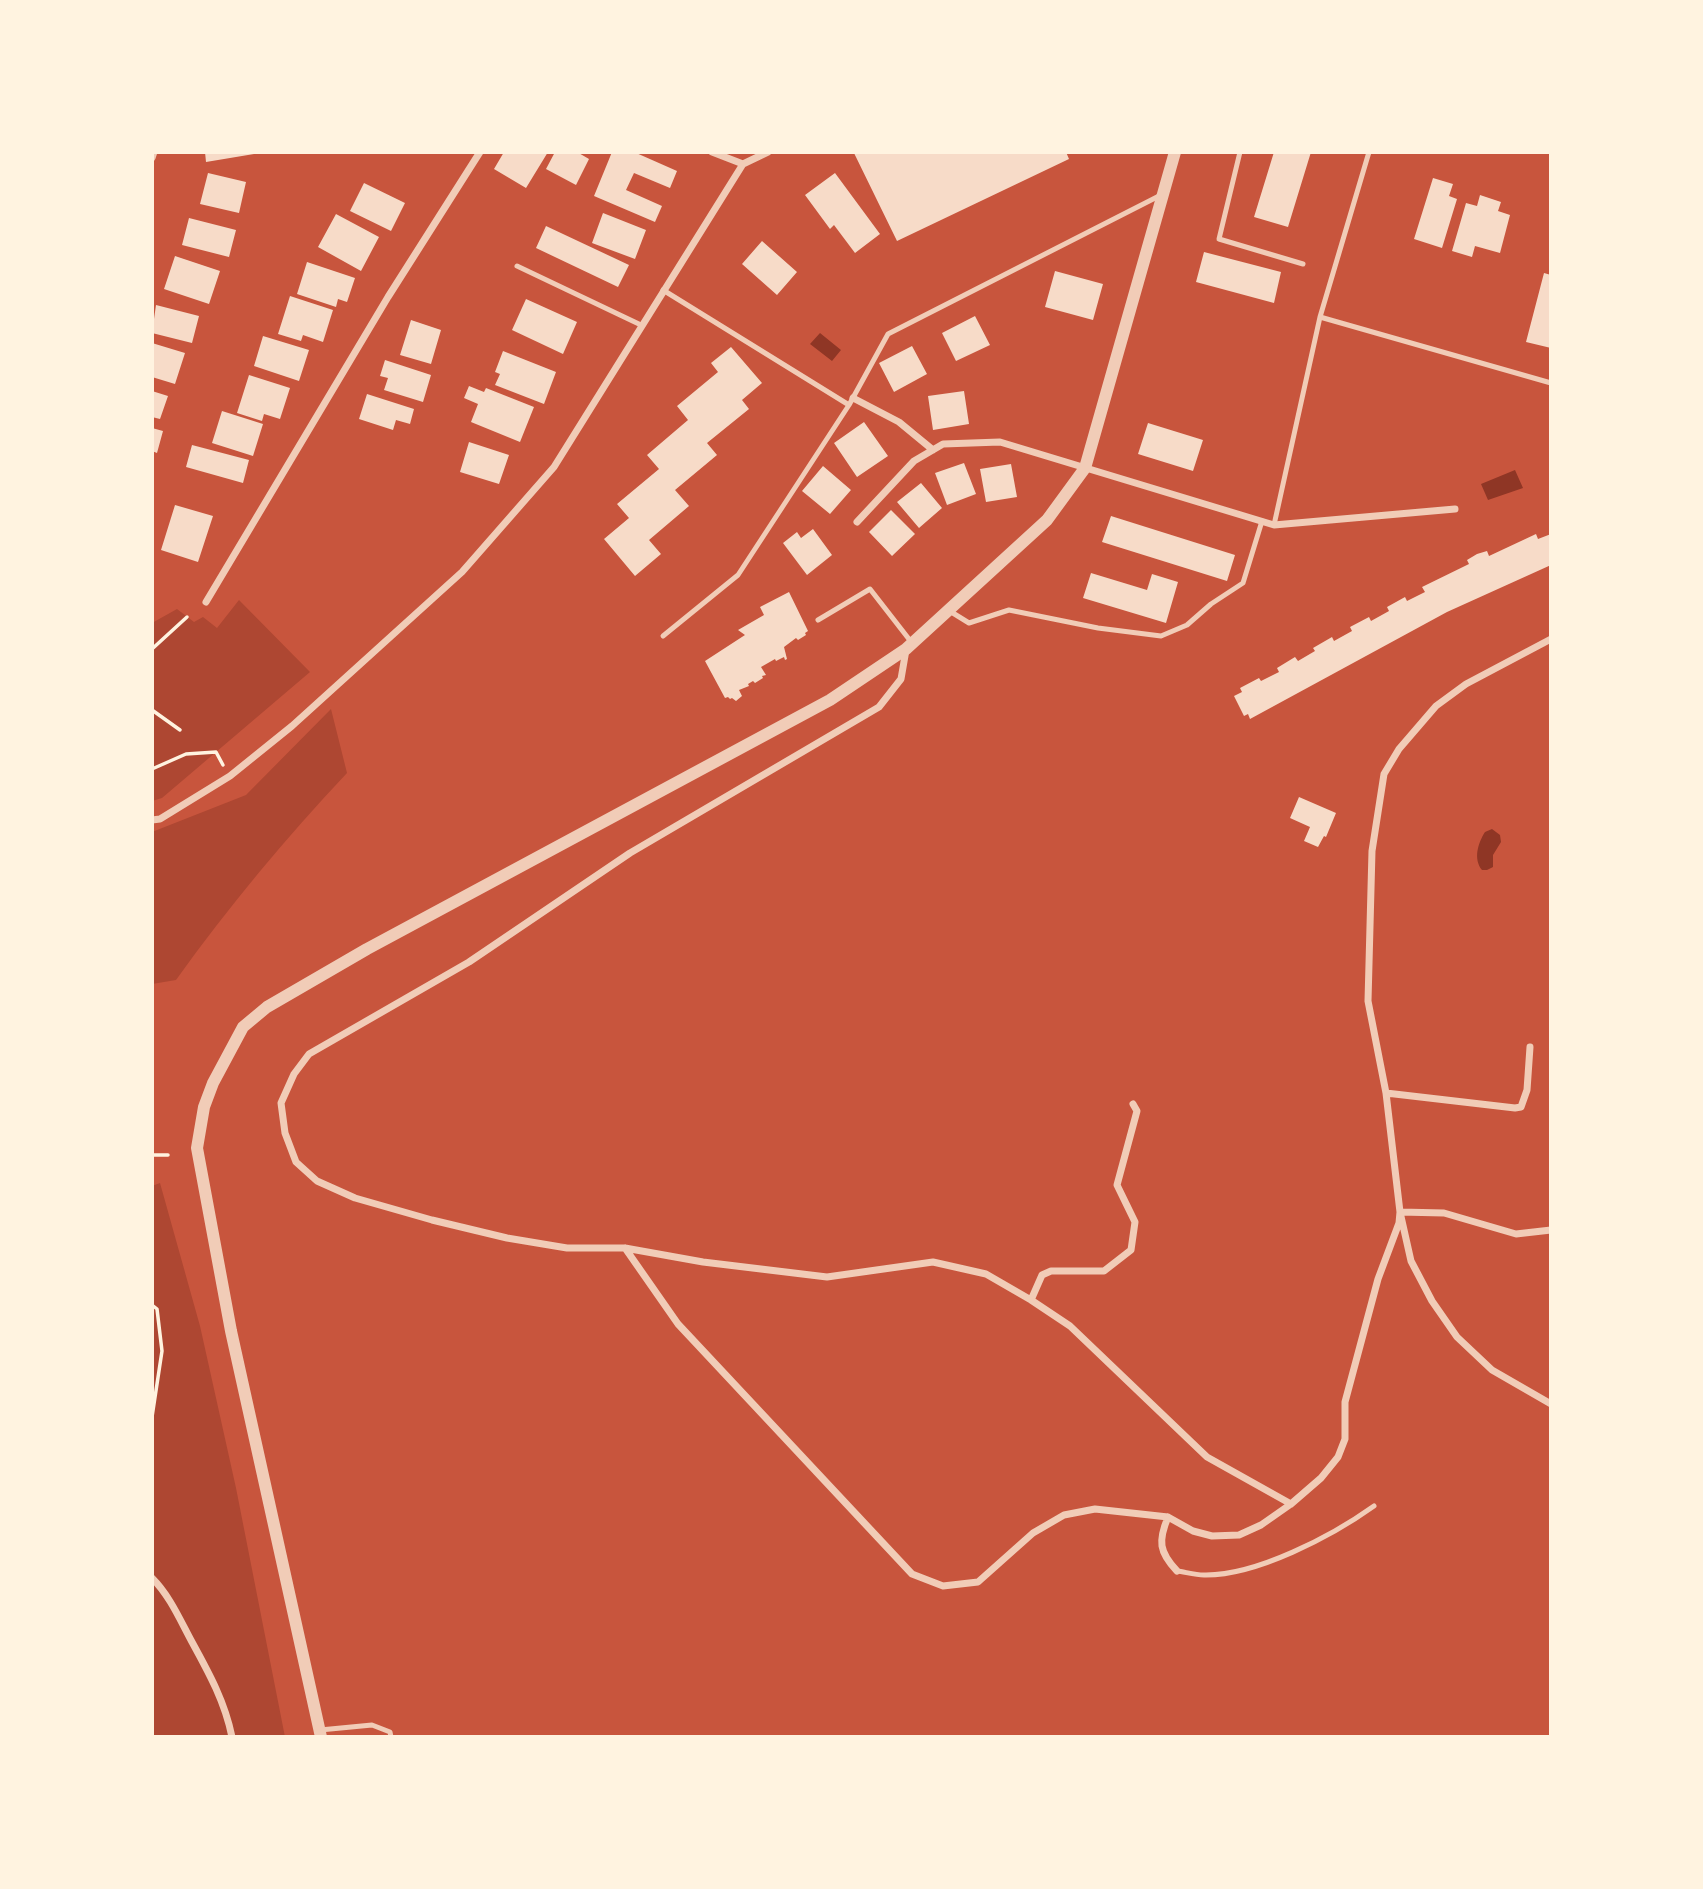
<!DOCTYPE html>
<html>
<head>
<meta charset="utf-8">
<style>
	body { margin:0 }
	#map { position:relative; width:1703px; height:1889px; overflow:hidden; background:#c8553d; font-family:Arial,sans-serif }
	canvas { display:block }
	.frame { position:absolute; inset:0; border:154px solid #fff3e0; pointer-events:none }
</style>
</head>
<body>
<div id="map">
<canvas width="1703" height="1889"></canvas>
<div class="frame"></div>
</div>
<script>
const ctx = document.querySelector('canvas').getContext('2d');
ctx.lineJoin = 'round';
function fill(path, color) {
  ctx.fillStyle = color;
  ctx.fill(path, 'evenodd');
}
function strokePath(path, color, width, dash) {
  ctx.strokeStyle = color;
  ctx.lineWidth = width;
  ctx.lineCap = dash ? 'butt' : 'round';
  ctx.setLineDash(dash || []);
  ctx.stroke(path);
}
fill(new Path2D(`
	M 239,600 L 310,672 L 162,798 L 152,801 L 152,623 L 177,609 L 194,622 L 203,617 L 217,628 Z
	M 331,709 L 347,773 C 285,839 229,906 176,980 L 152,984 L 152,832 L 246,795 Z
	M 160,1183 L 200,1326 L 236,1488 L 285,1737 L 152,1737 L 152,1186 Z`), '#ae4732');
fill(new Path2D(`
	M 820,333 L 841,350 L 832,361 L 810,344 Z
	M 1515,470 L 1523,488 L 1488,500 L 1481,484 Z
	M 1492,829 L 1500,835 L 1501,842 L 1493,855 L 1493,867 L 1487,870 L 1482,870 C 1473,859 1478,843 1485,832 Z`), '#8f3625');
fill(new Path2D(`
	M 205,152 L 254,152 L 254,154 L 206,162 Z
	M 504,152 L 548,152 L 526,188 L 494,169 Z
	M 555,152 L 577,152 L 589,159 L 576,185 L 546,169 Z
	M 612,152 L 634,152 L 677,171 L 670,188 L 634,173 L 626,190 L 662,206 L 655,222 L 594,196 Z
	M 856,152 L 1066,152 L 1069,159 L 897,241 L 854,153 Z
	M 1274,152 L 1311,152 L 1288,227 L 1254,217 Z
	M 208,173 L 246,182 L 239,213 L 200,204 Z
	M 835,173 L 880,234 L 855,253 L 834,225 L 830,229 L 805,195 Z
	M 1433,178 L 1453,184 L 1449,196 L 1457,199 L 1442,248 L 1414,239 Z
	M 364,183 L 405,203 L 391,231 L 350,211 Z
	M 1480,195 L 1501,202 L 1498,211 L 1510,215 L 1500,253 L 1475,246 L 1472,257 L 1452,251 L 1466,203 L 1477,206 Z
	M 603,213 L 646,230 L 635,259 L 592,243 Z
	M 336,214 L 379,237 L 361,271 L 318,247 Z
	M 189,218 L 236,230 L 229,257 L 182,245 Z
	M 546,226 L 629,265 L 618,287 L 536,248 Z
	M 762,241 L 797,272 L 777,295 L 742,264 Z
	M 1204,252 L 1281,272 L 1274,303 L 1196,282 Z
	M 175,256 L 220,271 L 209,304 L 164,289 Z
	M 307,262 L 355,278 L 347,302 L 338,299 L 336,307 L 297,294 Z
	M 1055,271 L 1103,284 L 1093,320 L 1045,307 Z
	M 1544,273 L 1551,275 L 1551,348 L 1526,342 Z
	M 290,296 L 333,310 L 323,342 L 303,335 L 301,341 L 278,334 Z
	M 526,299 L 577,322 L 563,354 L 512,330 Z
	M 156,305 L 199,316 L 192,343 L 152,333 Z
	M 975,316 L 990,345 L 956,361 L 942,333 Z
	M 411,320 L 441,330 L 431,364 L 400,355 Z
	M 263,336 L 309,350 L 299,381 L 254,366 Z
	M 152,343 L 185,353 L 175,384 L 152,377 Z
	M 912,346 L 927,374 L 894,392 L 879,363 Z
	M 731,347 L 762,383 L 742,400 L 749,409 L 707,443 L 717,455 L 675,490 L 689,506 L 649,540 L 661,554 L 635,576 L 604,539 L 629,518 L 617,504 L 659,469 L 647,455 L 688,420 L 677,406 L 718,372 L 711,363 Z
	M 503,351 L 556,372 L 544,404 L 495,385 L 500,374 L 495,372 Z
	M 385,360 L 431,375 L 423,402 L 384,390 L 388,378 L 380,376 Z
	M 249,375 L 290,388 L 280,419 L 264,414 L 262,421 L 237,413 Z
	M 469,386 L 484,392 L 486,388 L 534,407 L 520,442 L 471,422 L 478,404 L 464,398 Z
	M 152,391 L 168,396 L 160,419 L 152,417 Z
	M 964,391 L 969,424 L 933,430 L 928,396 Z
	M 367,394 L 414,409 L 410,424 L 396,420 L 393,430 L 359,419 Z
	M 222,411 L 263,424 L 253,456 L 212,443 Z
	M 864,422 L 888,456 L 857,477 L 834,443 Z
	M 1148,423 L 1203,440 L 1193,471 L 1138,454 Z
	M 152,428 L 163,431 L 157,453 L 152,451 Z
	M 469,442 L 509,455 L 499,484 L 460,472 Z
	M 192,445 L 249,460 L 243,483 L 186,467 Z
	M 964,463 L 976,494 L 947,505 L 935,473 Z
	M 1011,464 L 1017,497 L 986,502 L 980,469 Z
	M 823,466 L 851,490 L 830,514 L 802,491 Z
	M 921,483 L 942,508 L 919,528 L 897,502 Z
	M 175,505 L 213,516 L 198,562 L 161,550 Z
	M 891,510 L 915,534 L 892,556 L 869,532 Z
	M 1111,516 L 1235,555 L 1227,581 L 1102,542 Z
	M 813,529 L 832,555 L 807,575 L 783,543 L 797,532 L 801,538 Z
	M 1536,534 L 1538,539 L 1551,534 L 1551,565 L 1447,612 L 1250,719 L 1248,714 L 1244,716 L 1234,696 L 1242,692 L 1240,688 L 1259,678 L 1261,681 L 1279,672 L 1277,668 L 1295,657 L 1298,661 L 1315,651 L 1313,648 L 1332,637 L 1334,641 L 1352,631 L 1350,627 L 1369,617 L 1371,621 L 1389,611 L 1387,607 L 1405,597 L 1407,601 L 1425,592 L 1422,587 L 1469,564 L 1467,560 L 1477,554 L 1487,551 L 1489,556 Z
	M 1091,573 L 1147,590 L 1152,574 L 1178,582 L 1166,623 L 1083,598 Z
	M 789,592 L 808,631 L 805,633 L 806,635 L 798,640 L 796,638 L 784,647 L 787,659 L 785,660 L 784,657 L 776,661 L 775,659 L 761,667 L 766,675 L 762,676 L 763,678 L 755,683 L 753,681 L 748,684 L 749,686 L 739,690 L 742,696 L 736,701 L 732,698 L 730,699 L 728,697 L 725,698 L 705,661 L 745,635 L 738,630 L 764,615 L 760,607 Z
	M 1299,797 L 1336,813 L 1326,837 L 1324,836 L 1318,847 L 1304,841 L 1310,827 L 1290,818 Z`), '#f7dbc8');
strokePath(new Path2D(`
	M 152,649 L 187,617
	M 152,710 L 180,730
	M 152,769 L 186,754 L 216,752 L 223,765
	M 152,1155 L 168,1155
	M 152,1305 L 157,1309 L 162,1351 L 152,1417`), '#fff3e0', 3.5);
strokePath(new Path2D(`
	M 1240,152 L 1219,239 L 1303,264
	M 517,266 L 641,325
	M 663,290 L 849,405
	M 1320,317 L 1551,383
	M 1274,525 L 1320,317 L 1369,152
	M 948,610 L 969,623 L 1009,610 L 1098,628 L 1161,636 L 1187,625 L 1211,604 L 1243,583 L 1262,521
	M 818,620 L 870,589 L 912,643
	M 663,636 L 738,575 L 849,405 L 888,334 L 1161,195
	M 1177,1571 C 1185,1572 1195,1575 1204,1575 C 1256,1576 1332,1536 1374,1506
	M 320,1730 L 372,1725 L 390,1732 L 391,1737`), '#f1ccb7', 5);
strokePath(new Path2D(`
	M 712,152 L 743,164
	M 152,158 L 154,152
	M 853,398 L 899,422 L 933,450
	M 857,522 L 914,461 L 943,444 L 1000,442 L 1274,525 L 1455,509
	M 206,602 L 388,297 L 480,152
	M 906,650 L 901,679 L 879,707 L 630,853 L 469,962 L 309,1054 L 294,1074 L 281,1103 L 285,1133 L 296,1162 L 317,1181 L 355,1198 L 432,1220 L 507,1238 L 567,1248 L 625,1248 L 703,1262 L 827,1277 L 933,1262 L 986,1274 L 1031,1300 L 1070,1326 L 1207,1457 L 1291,1504
	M 152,820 L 160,819 L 230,776 L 292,726 L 462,572 L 554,467 L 743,164 L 768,152
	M 1386,1093 L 1515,1108 L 1521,1107 L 1527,1090 L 1530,1047
	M 1551,1230 L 1516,1234 L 1444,1213 L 1400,1212 L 1411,1261 L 1432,1301 L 1457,1337 L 1492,1370 L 1551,1404
	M 625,1248 L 678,1324 L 912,1574 L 943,1586 L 978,1582 L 1033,1533 L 1064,1515 L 1095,1509 L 1168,1517 L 1193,1531 L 1212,1536 L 1239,1535 L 1261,1525 L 1291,1504 L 1321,1478 L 1338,1457 L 1345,1439 L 1345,1402 L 1378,1279 L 1399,1223 L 1400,1212 L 1386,1093 L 1368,1001 L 1372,851 L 1384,774 L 1399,749 L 1436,706 L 1466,684 L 1551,639
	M 1031,1300 L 1042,1275 L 1051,1271 L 1104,1271 L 1131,1250 L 1135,1222 L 1117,1185 L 1137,1111 L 1133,1104
	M 1168,1517 C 1158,1541 1159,1552 1177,1571
	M 152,1578 C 170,1596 180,1620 192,1642 C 209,1673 225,1702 232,1737`), '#f1ccb7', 7);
strokePath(new Path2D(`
	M 321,1737 L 231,1331 L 197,1148 L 204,1107 L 213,1083 L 243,1027 L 267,1007 L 367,949 L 830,700 L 906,649 L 1047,520 L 1085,468 L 1175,152`), '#f1ccb7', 12);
</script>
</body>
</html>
